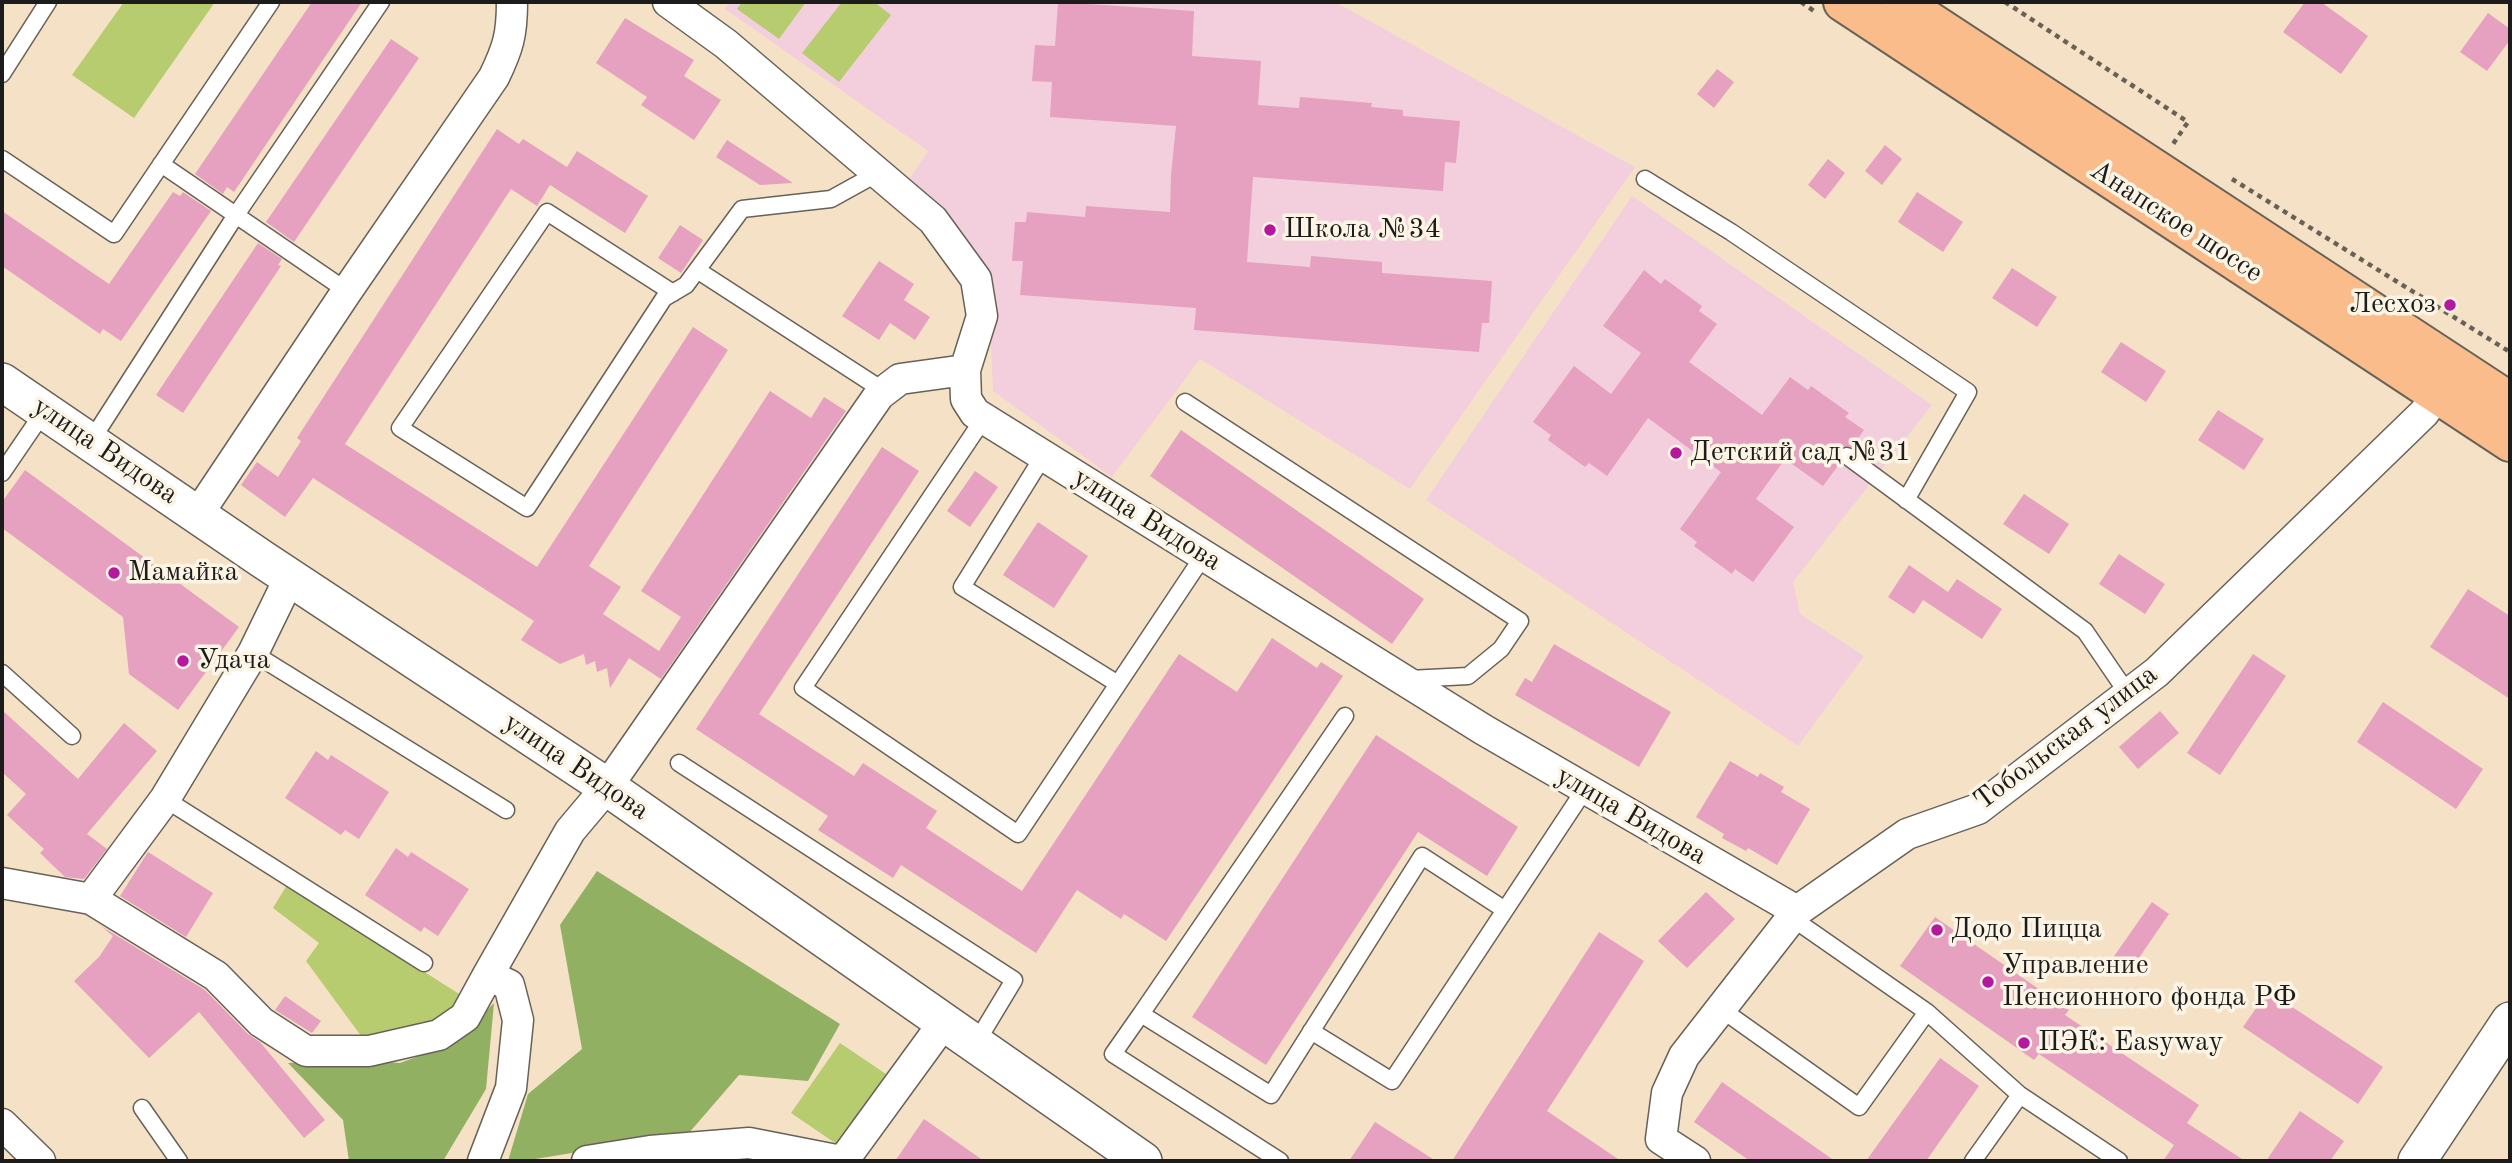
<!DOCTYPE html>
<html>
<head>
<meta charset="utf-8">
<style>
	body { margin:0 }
	#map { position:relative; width:2512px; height:1163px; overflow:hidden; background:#f5e1c6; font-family:"Old Standard TT",serif }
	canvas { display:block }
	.frame { position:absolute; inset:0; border:4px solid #1c1c1c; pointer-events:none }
</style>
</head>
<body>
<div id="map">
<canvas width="2512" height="1163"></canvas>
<div class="frame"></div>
</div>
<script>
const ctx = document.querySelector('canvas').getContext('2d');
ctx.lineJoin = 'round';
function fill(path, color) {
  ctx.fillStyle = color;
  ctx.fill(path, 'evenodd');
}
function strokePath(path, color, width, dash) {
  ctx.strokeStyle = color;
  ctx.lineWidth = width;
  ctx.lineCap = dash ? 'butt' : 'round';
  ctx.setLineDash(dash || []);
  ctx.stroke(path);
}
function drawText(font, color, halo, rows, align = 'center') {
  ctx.font = font + ' "Old Standard TT",serif';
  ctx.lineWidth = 7;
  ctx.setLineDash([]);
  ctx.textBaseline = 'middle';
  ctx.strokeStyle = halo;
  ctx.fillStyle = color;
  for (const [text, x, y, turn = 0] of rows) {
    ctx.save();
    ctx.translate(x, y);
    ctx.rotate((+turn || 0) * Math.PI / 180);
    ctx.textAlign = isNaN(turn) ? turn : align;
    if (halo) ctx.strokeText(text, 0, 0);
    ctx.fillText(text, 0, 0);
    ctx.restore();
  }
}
fill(new Path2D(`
	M 730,2 L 1335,2 L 1635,167 L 1410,489 L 1200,359 L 1112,477 L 993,391 L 988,281 L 910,178 L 928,151 L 725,9 Z
	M 1632,196 L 1932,405 L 1793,582 L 1800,614 L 1864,656 L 1798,746 L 1426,500 Z`), '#f3cfde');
fill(new Path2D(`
	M 124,2 L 215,2 L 134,118 L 72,75 Z
	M 742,2 L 806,2 L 779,39 L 737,9 Z
	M 842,2 L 874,2 L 891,15 L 839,82 L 802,53 Z
	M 287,885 L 464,997 L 435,1026 L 367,1044 L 306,961 L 319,943 L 273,908 Z
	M 840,1043 L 886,1074 L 838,1145 L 791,1113 Z`), '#b7cc6f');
fill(new Path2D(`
	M 597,871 L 840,1024 L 808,1081 L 739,1075 L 688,1134 L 523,1161 L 508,1161 L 528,1094 L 582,1049 L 560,925 Z
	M 494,1003 L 486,1089 L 443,1161 L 349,1161 L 343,1120 L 288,1063 L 359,1060 L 400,1063 L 454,1043 Z`), '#91b062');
fill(new Path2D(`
	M 312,2 L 362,2 L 234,192 L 227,187 L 223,194 L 195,174 Z
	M 1058,2 L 1194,11 L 1192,56 L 1261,61 L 1258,105 L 1299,108 L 1300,97 L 1372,103 L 1371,107 L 1403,110 L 1403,116 L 1460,121 L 1456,163 L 1445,162 L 1443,191 L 1253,177 L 1247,262 L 1310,267 L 1311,256 L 1382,262 L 1382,273 L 1492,281 L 1489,323 L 1482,323 L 1479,352 L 1194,330 L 1196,308 L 1020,295 L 1023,261 L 1012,261 L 1015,222 L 1026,222 L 1027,212 L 1085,217 L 1086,206 L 1170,212 L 1171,175 L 1176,126 L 1050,117 L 1052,82 L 1032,81 L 1035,45 L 1055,46 Z
	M 2305,2 L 2321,2 L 2368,36 L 2341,74 L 2283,32 Z
	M 2488,13 L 2510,29 L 2510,40 L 2487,71 L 2460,52 Z
	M 625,18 L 694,60 L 684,76 L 721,100 L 694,140 L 641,105 L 647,97 L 596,63 Z
	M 391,39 L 419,58 L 294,242 L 266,222 Z
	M 1717,69 L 1734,82 L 1714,108 L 1697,94 Z
	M 497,129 L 519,144 L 523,139 L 567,167 L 577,151 L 648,196 L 625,233 L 550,185 L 537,206 L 511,189 L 345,444 L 537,567 L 693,327 L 728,350 L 589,566 L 621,587 L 603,614 L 659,651 L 681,617 L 641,591 L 770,391 L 811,418 L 824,397 L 846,411 L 661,679 L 629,658 L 610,688 L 607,668 L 597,672 L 595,661 L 586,665 L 584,654 L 560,664 L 521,640 L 534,621 L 313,478 L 285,517 L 241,485 L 257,462 L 278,477 L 301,441 L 297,438 Z
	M 727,140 L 793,183 L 760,185 L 716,157 Z
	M 1885,145 L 1902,159 L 1882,185 L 1865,171 Z
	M 1828,159 L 1845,173 L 1825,199 L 1808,185 Z
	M 173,192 L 180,196 L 183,192 L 211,211 L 121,341 L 103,329 L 100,334 L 2,266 L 2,211 L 109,284 Z
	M 1917,192 L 1963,222 L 1943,252 L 1898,222 Z
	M 680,225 L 703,240 L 681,273 L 658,258 Z
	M 258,243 L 282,259 L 278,265 L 281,266 L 183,413 L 156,395 Z
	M 879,261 L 914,284 L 904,300 L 930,317 L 915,340 L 890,323 L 879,340 L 842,316 Z
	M 2012,268 L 2057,297 L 2037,327 L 1992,298 Z
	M 1644,270 L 1661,284 L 1665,279 L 1702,306 L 1699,311 L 1717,324 L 1689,362 L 1762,415 L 1790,377 L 1808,390 L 1811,386 L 1849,413 L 1845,417 L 1864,430 L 1852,447 L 1843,446 L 1838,450 L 1837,456 L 1840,463 L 1823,486 L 1785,459 L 1756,499 L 1794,527 L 1753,582 L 1735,569 L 1732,574 L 1694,546 L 1697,542 L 1680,529 L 1721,472 L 1648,418 L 1607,476 L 1589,463 L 1585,467 L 1548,440 L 1551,435 L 1533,422 L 1574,366 L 1611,394 L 1641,353 L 1603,326 Z
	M 2121,342 L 2166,371 L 2146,402 L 2101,372 Z
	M 2218,410 L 2264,439 L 2244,470 L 2198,440 Z
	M 1181,430 L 1424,599 L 1392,644 L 1150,476 Z
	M 882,447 L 919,471 L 759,714 L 854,776 L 863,763 L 937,811 L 926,828 L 1022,891 L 1179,654 L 1237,692 L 1272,638 L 1317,668 L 1321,662 L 1343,676 L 1166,941 L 1124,914 L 1121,919 L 1077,890 L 1036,953 L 901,865 L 893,878 L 818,830 L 828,816 L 696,729 Z
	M 25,470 L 239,627 L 178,710 L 129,674 L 123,617 L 2,528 L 2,502 Z
	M 975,471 L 998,487 L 970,527 L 947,511 Z
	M 2024,494 L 2069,524 L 2049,554 L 2003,524 Z
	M 1038,522 L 1088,556 L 1054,608 L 1003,575 Z
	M 2119,554 L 2165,584 L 2145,614 L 2099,584 Z
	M 1909,565 L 1948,592 L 1957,579 L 2002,609 L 1982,639 L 1923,600 L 1914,614 L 1888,597 Z
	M 2468,589 L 2510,616 L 2510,699 L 2430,647 Z
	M 1554,644 L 1671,712 L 1639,767 L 1515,695 L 1525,678 L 1532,682 Z
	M 2253,654 L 2286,676 L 2220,775 L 2187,753 Z
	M 2383,702 L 2483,769 L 2456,809 L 2357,742 Z
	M 2,710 L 78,779 L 124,723 L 157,751 L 87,834 L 107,849 L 84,879 L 65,877 L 40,853 L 44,849 L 7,815 L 26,794 L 2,772 Z
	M 2160,711 L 2179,733 L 2138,769 L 2119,747 Z
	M 1376,735 L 1518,827 L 1487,876 L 1418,832 L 1266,1065 L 1192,1017 Z
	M 316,751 L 328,760 L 331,755 L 389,792 L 359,839 L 345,830 L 341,835 L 285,798 Z
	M 1730,761 L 1758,777 L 1760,773 L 1784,787 L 1781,792 L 1810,809 L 1777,865 L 1748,848 L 1746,851 L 1722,838 L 1724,834 L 1696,817 Z
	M 396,848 L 408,857 L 411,852 L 469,889 L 438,936 L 424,927 L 421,932 L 365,895 Z
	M 148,852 L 213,893 L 186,937 L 120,896 Z
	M 1706,892 L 1735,919 L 1687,968 L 1658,941 Z
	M 2152,902 L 2169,914 L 2128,974 L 2110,962 Z
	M 1935,917 L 2069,1010 L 2065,1015 L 2199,1105 L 2187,1123 L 2245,1161 L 2163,1161 L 2174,1145 L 2039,1054 L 2034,1060 L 1900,966 Z
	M 101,926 L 205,990 L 248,1034 L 260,1042 L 325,1120 L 304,1138 L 199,1012 L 149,1058 L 74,981 L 99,957 L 113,936 Z
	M 1599,932 L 1644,961 L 1547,1111 L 1621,1161 L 1452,1161 Z
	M 2268,991 L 2383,1067 L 2358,1104 L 2243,1027 Z
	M 285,996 L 321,1021 L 312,1033 L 275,1010 Z
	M 1940,1058 L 1979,1086 L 1926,1161 L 1866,1161 Z
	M 1722,1082 L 1835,1161 L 1750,1161 L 1694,1122 Z
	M 2300,1111 L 2344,1141 L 2330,1161 L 2266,1161 Z
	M 924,1119 L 984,1161 L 895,1161 Z
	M 1375,1122 L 1436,1161 L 1349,1161 Z`), '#e5a1bf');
const service = new Path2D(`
	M 2,74 L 48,2
	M 2,159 L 114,234 L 271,2
	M 161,164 L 347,291
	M 1645,179 L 1731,232 L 1968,392 L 1906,500
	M 697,270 L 884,391
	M 673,293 L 547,212 L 400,428 L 527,508 L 664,298 L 686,285 L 742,209 L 831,199 L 878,173
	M 1185,402 L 1520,621 L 1501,649 L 1468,676 L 1409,679
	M 984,418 L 803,688 L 1018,834 L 1204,555
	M 91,441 L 236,215 L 381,2
	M 1044,455 L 962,587 L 1118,684
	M 1847,456 L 2085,631 L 2128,694
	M 2,473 L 45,410
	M 253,653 L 506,810
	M 2,673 L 72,736
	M 1345,716 L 1141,1014 L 1271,1095 L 1422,856 L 1505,910
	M 679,763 L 1014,980 L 976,1043
	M 165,799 L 424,963
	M 1721,1009 L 1859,1107 L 1927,1012 L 1792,918
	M 1927,1012 L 2020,1095
	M 1141,1014 L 1113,1054 L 1280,1161
	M 1311,1031 L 1392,1081 L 1585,789
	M 142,1108 L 179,1161
	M 1973,1161 L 2020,1095 L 2119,1161`);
const minor = new Path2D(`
	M 668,2 L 726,44 L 933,220 L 976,279 L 982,316 L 965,370 L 966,399 L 975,413 L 1484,730 L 1797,911
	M 198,514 L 347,291 L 494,77 C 508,48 512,35 512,2
	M 2,883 L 91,899 L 216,976 L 261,1022 L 306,1051 L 369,1051 L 439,1035 L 465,1017 L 488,975
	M 91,899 L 165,799 L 253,653 L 290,577
	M 2,1124 L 40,1161
	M 483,1161 L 511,1088 L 518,1020 L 509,985 L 488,975 L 570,831 L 607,787 L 879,395 L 900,379 L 965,370
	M 587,1161 L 650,1151 L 749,1143 L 841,1161
	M 843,1161 L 945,1021
	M 1695,1161 L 1661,1139 L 1667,1093 L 1684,1056 L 1797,911 L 1907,834 L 1978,809 L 2157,672 L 2424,413 L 2437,395`);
const tertiary = new Path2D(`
	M 2,382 L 262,559 L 607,787 L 1143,1161
	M 2417,1161 L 2510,1021`);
const trunk = new Path2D(`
	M 1843,2 L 2510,442
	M 1900,2 L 2510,402`);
strokePath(service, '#686158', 19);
strokePath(minor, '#686158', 33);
strokePath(tertiary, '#686158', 40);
strokePath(trunk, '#686158', 42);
strokePath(new Path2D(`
	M 1801,2 L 1814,11
	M 2005,2 L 2188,122 L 2173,144
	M 2232,179 L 2510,352`), '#686158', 4.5, [5, 5]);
strokePath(service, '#fff', 16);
strokePath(minor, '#fff', 30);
strokePath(tertiary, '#fff', 37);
strokePath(trunk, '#f9bc8a', 38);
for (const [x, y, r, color] of [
	[1270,230,7,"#b5179e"],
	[2450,305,7,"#b5179e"],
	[1676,453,7,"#b5179e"],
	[114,573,7,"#b5179e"],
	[183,661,7,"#b5179e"],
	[1937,930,7,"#b5179e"],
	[1988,982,7,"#b5179e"],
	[2024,1043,7,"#b5179e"]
]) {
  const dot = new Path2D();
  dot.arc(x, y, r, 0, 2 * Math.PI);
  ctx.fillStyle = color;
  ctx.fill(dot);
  strokePath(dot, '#fcf5e5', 2.5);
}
drawText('28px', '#1c1c1c', '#fcf5e5', [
	["Анапское шоссе",2176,222,33],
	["улица Видова",105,451,34],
	["улица Видова",1147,520,32],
	["Тобольская улица",2066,738,-37],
	["улица Видова",576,767,34],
	["улица Видова",1631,816,30]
]);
drawText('28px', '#1c1c1c', '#fcf5e5', [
	["Школа №34",1284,230],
	["Лесхоз",2436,305,"right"],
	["Детский сад №31",1690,453],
	["Мамайка",128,573],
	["Удача",197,661],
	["Додо Пицца",1951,930],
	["Управление",2002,966],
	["Пенсионного фонда РФ",2002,998],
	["ПЭК: Easyway",2038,1043]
], 'left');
</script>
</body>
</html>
